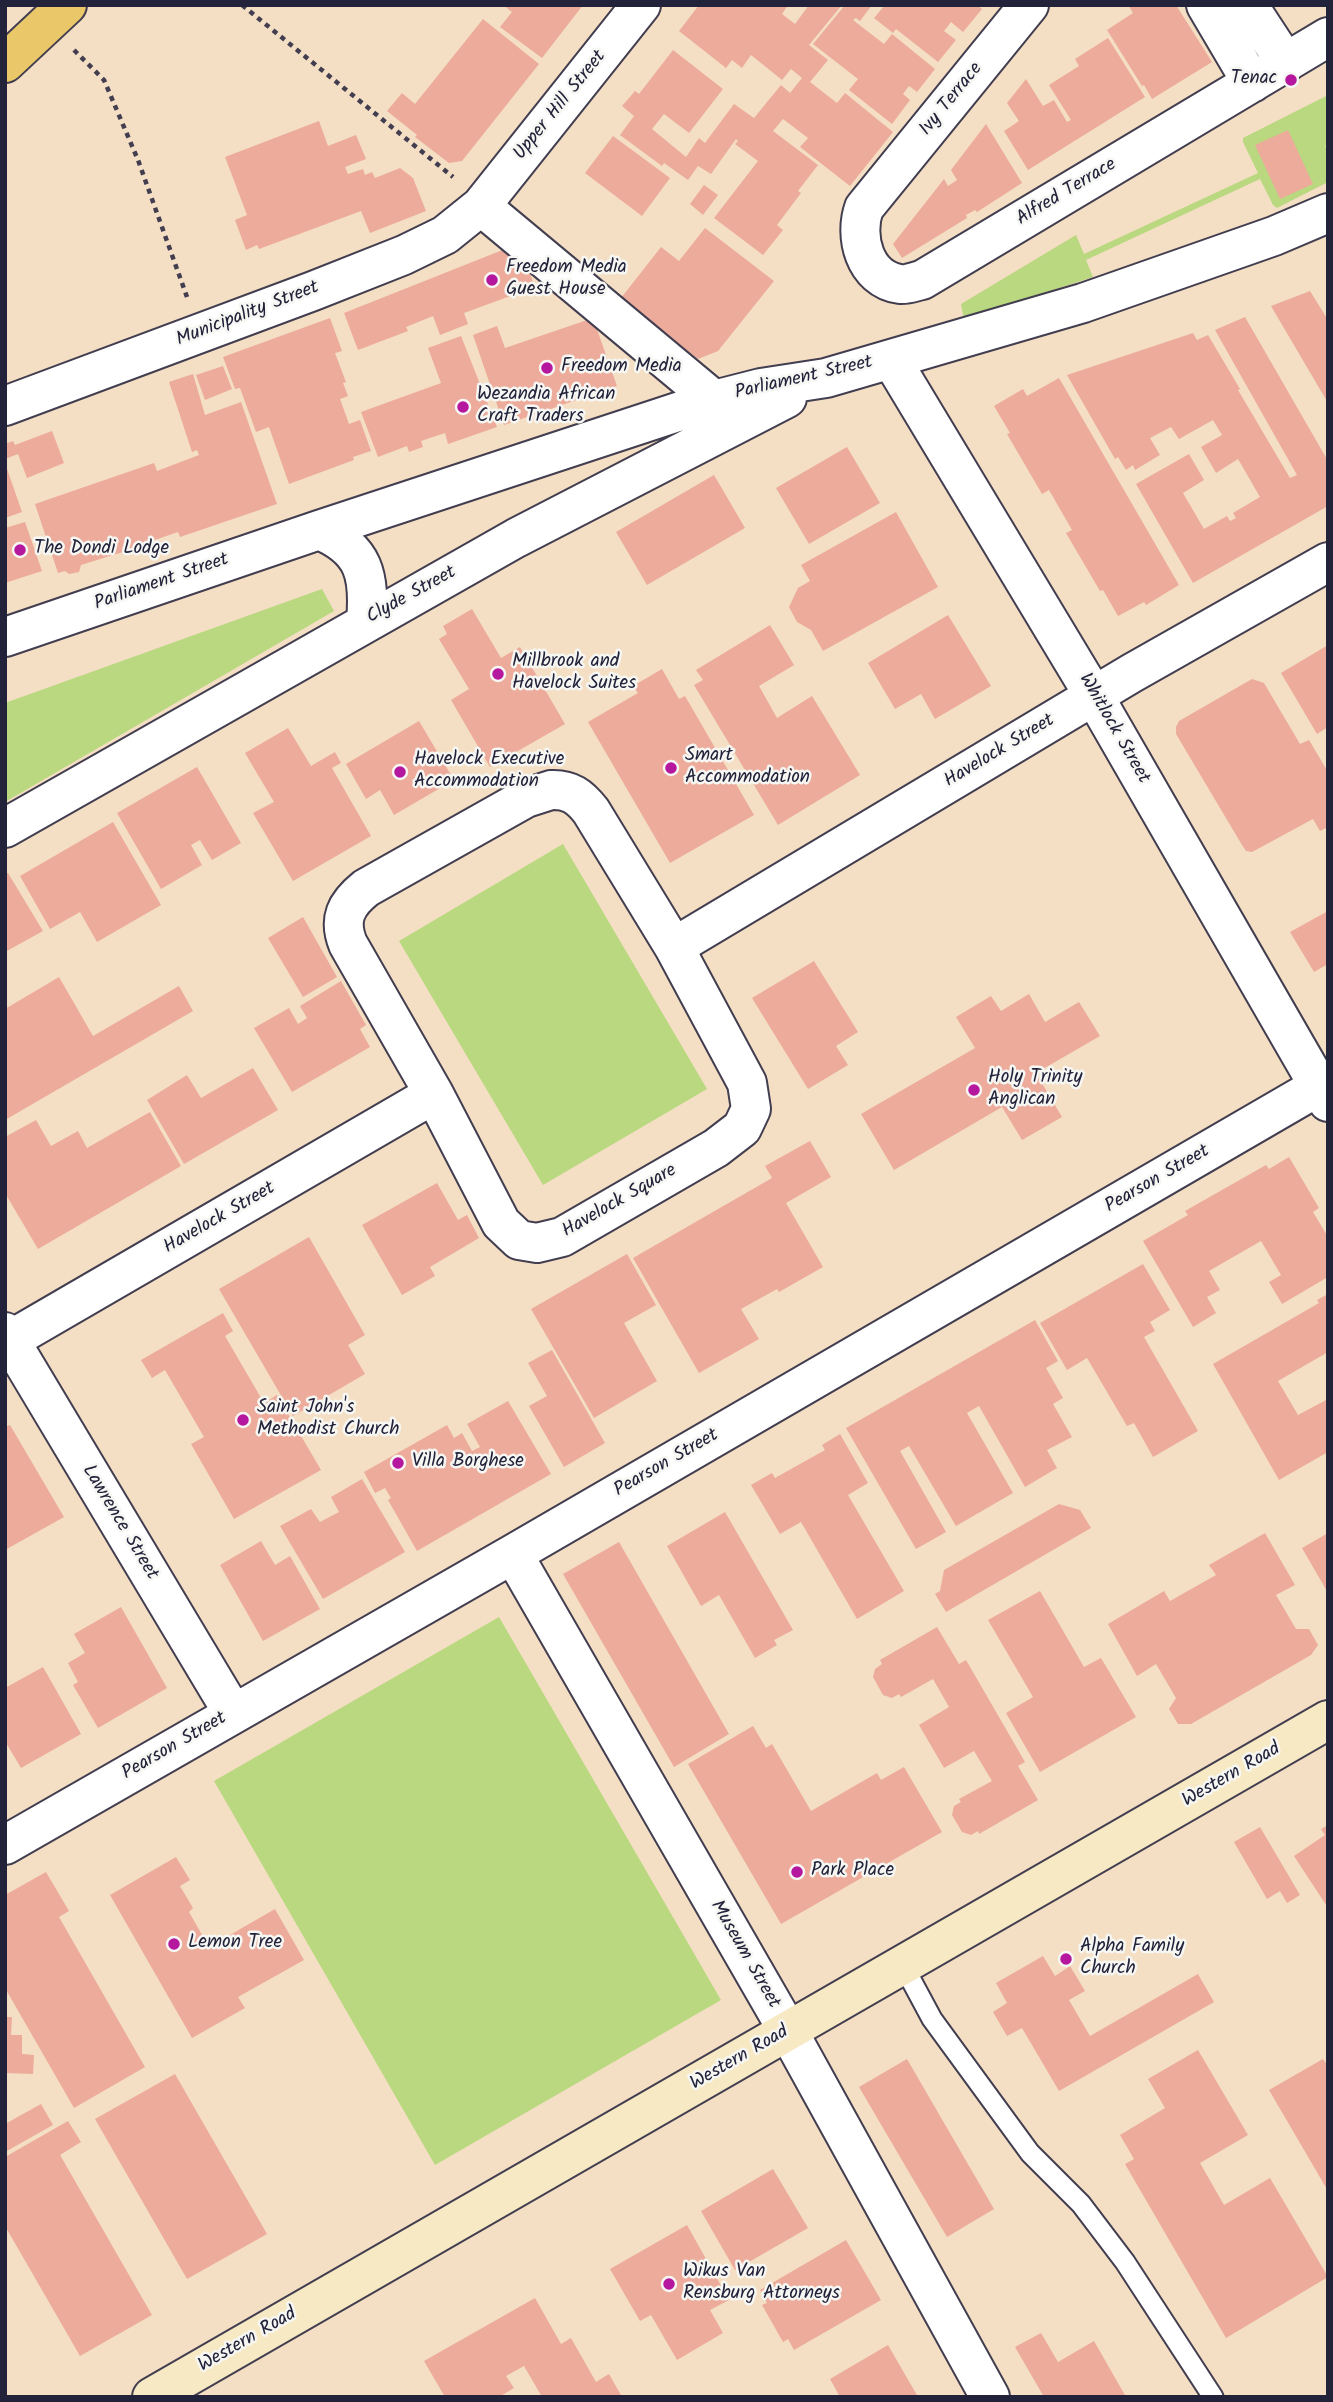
<!DOCTYPE html>
<html>
<head>
<meta charset="utf-8">
<style>
	body { margin:0 }
	#map { position:relative; width:1333px; height:2402px; overflow:hidden; background:#f4dfc4; font-family:Kalam,sans-serif }
	canvas { display:block }
	.frame { position:absolute; inset:0; border:7px solid #22223b; pointer-events:none }
</style>
</head>
<body>
<div id="map">
<canvas width="1333" height="2402"></canvas>
<div class="frame"></div>
</div>
<script>
const ctx = document.querySelector('canvas').getContext('2d');
ctx.lineJoin = 'round';
function fill(path, color) {
  ctx.fillStyle = color;
  ctx.fill(path, 'evenodd');
}
function strokePath(path, color, width, dash) {
  ctx.strokeStyle = color;
  ctx.lineWidth = width;
  ctx.lineCap = dash ? 'butt' : 'round';
  ctx.setLineDash(dash || []);
  ctx.stroke(path);
}
function drawText(font, color, halo, rows, align = 'center') {
  ctx.font = font + ' Kalam,sans-serif';
  ctx.lineWidth = 5;
  ctx.setLineDash([]);
  ctx.textBaseline = 'middle';
  ctx.strokeStyle = halo;
  ctx.fillStyle = color;
  for (const [text, x, y, turn = 0] of rows) {
    ctx.save();
    ctx.translate(x, y);
    ctx.rotate((+turn || 0) * Math.PI / 180);
    ctx.textAlign = isNaN(turn) ? turn : align;
    if (halo) ctx.strokeText(text, 0, 0);
    ctx.fillText(text, 0, 0);
    ctx.restore();
  }
}
fill(new Path2D(`
	M 1328,95 L 1328,144 L 1325,146 L 1328,152 L 1328,182 L 1277,208 L 1273,205 L 1260,179 L 1086,260 L 1093,277 L 964,319 L 961,304 L 1076,235 L 1084,254 L 1258,173 L 1243,142 L 1243,138 Z
	M 322,589 L 334,611 L 5,802 L 5,703 Z
	M 563,844 L 707,1089 L 543,1185 L 399,941 Z
	M 499,1617 L 721,2000 L 435,2165 L 214,1781 Z`), '#b9d87f');
fill(new Path2D(`
	M 503,5 L 583,5 L 542,58 L 500,27 L 512,12 Z
	M 699,5 L 788,5 L 782,14 L 795,24 L 809,5 L 842,5 L 809,45 L 828,60 L 810,82 L 837,103 L 845,93 L 893,132 L 850,186 L 800,147 L 808,138 L 783,119 L 773,131 L 818,165 L 798,191 L 801,193 L 777,225 L 783,230 L 763,255 L 714,218 L 758,161 L 735,144 L 738,141 L 736,139 L 711,174 L 698,166 L 688,180 L 664,163 L 662,166 L 620,135 L 634,116 L 622,106 L 635,91 L 639,94 L 673,50 L 723,89 L 689,133 L 664,114 L 652,129 L 686,157 L 699,138 L 705,143 L 734,104 L 754,118 L 781,85 L 790,93 L 802,78 L 791,69 L 782,80 L 751,55 L 742,68 L 732,60 L 726,68 L 679,31 Z
	M 845,5 L 872,5 L 860,21 L 856,18 L 853,20 L 884,44 L 892,34 L 935,69 L 917,92 L 909,86 L 903,94 L 910,100 L 892,124 L 849,90 L 858,79 L 813,44 Z
	M 885,5 L 977,5 L 982,9 L 963,32 L 951,22 L 948,26 L 944,31 L 956,40 L 938,62 L 896,29 L 893,33 L 874,18 Z
	M 1128,5 L 1176,5 L 1212,62 L 1152,99 L 1144,85 L 1142,86 L 1107,30 L 1133,13 Z
	M 483,19 L 539,64 L 462,161 L 449,163 L 415,137 L 417,135 L 387,111 L 402,93 L 415,104 Z
	M 1108,38 L 1145,97 L 1028,170 L 1004,131 L 1019,121 L 1007,103 L 1026,79 L 1043,106 L 1054,100 L 1067,122 L 1071,120 L 1049,85 L 1079,66 L 1075,59 Z
	M 319,121 L 328,146 L 356,135 L 366,159 L 345,167 L 348,174 L 363,169 L 365,175 L 372,172 L 375,178 L 400,168 L 413,178 L 426,211 L 370,233 L 361,211 L 259,249 L 257,245 L 246,250 L 235,220 L 247,215 L 225,157 Z
	M 986,124 L 1022,183 L 977,212 L 975,210 L 966,215 L 967,218 L 902,258 L 893,244 L 944,179 L 948,186 L 957,180 L 951,170 Z
	M 1288,130 L 1313,184 L 1280,199 L 1255,145 Z
	M 613,136 L 670,178 L 642,216 L 585,173 Z
	M 704,185 L 718,195 L 703,215 L 690,204 Z
	M 705,228 L 774,281 L 718,351 L 698,359 L 621,298 L 661,247 L 679,261 Z
	M 505,249 L 527,266 L 535,287 L 464,313 L 468,324 L 440,335 L 433,316 L 406,327 L 408,331 L 358,350 L 344,313 Z
	M 1310,291 L 1328,320 L 1328,403 L 1271,306 Z
	M 1245,317 L 1328,461 L 1328,506 L 1193,583 L 1136,484 L 1189,454 L 1204,480 L 1183,493 L 1204,529 L 1227,516 L 1230,521 L 1236,518 L 1233,513 L 1260,497 L 1238,459 L 1216,473 L 1201,447 L 1222,435 L 1213,420 L 1179,439 L 1171,427 L 1150,438 L 1160,455 L 1135,470 L 1133,465 L 1126,470 L 1118,457 L 1115,459 L 1067,375 L 1193,333 L 1197,340 L 1208,335 L 1240,389 L 1238,390 L 1290,478 L 1297,475 L 1215,330 Z
	M 330,318 L 342,351 L 335,353 L 346,382 L 343,383 L 348,396 L 340,399 L 349,424 L 360,420 L 371,451 L 353,457 L 354,460 L 289,484 L 269,427 L 256,432 L 240,388 L 235,389 L 223,357 Z
	M 593,318 L 617,386 L 504,425 L 473,335 L 497,326 L 505,348 Z
	M 461,336 L 497,427 L 448,444 L 445,433 L 421,441 L 423,447 L 409,452 L 407,446 L 378,457 L 361,412 L 441,383 L 428,348 Z
	M 223,366 L 232,389 L 205,400 L 196,375 Z
	M 193,374 L 205,415 L 241,402 L 277,504 L 180,537 L 178,532 L 146,543 L 143,548 L 131,553 L 126,551 L 81,565 L 79,572 L 69,574 L 65,571 L 58,573 L 35,504 L 154,463 L 157,471 L 199,455 L 197,450 L 192,452 L 169,382 Z
	M 1059,378 L 1179,585 L 1146,605 L 1144,602 L 1118,616 L 1103,590 L 1100,591 L 1066,533 L 1072,530 L 1049,490 L 1042,494 L 1007,434 L 1010,433 L 994,406 L 1023,389 L 1027,396 Z
	M 52,431 L 64,463 L 27,478 L 18,454 L 5,459 L 5,444 L 13,441 L 15,445 Z
	M 847,447 L 880,503 L 809,544 L 776,488 Z
	M 5,463 L 22,512 L 5,518 Z
	M 714,475 L 745,528 L 647,585 L 616,532 Z
	M 896,512 L 938,587 L 823,651 L 811,630 L 797,622 L 789,607 L 798,588 L 810,581 L 801,565 Z
	M 25,522 L 42,571 L 5,583 L 5,528 Z
	M 472,609 L 501,658 L 520,647 L 565,724 L 490,767 L 451,700 L 469,689 L 439,639 L 447,634 L 443,626 Z
	M 948,615 L 991,686 L 935,719 L 921,694 L 895,709 L 868,663 Z
	M 770,625 L 794,665 L 759,686 L 777,718 L 812,696 L 860,775 L 778,825 L 694,685 L 703,680 L 696,670 Z
	M 1328,645 L 1328,727 L 1317,734 L 1281,673 Z
	M 662,669 L 679,699 L 685,696 L 754,815 L 670,863 L 588,722 L 638,693 L 633,686 Z
	M 1252,679 L 1264,683 L 1300,744 L 1309,740 L 1328,772 L 1328,827 L 1320,831 L 1313,819 L 1252,852 L 1246,851 L 1242,845 L 1176,734 L 1176,727 L 1179,721 Z
	M 419,721 L 454,780 L 394,815 L 380,790 L 366,799 L 346,764 Z
	M 288,728 L 311,766 L 335,752 L 341,763 L 332,768 L 371,836 L 293,881 L 253,813 L 274,802 L 245,753 Z
	M 197,767 L 241,843 L 212,860 L 200,840 L 191,845 L 202,865 L 161,889 L 117,813 Z
	M 113,822 L 161,905 L 97,942 L 80,912 L 50,929 L 20,876 Z
	M 8,873 L 43,931 L 5,952 L 5,874 Z
	M 1328,911 L 1328,964 L 1314,972 L 1290,932 Z
	M 303,917 L 337,977 L 303,997 L 268,938 Z
	M 814,961 L 858,1032 L 836,1046 L 848,1065 L 808,1089 L 752,998 Z
	M 59,977 L 93,1036 L 179,986 L 193,1011 L 5,1120 L 5,1009 Z
	M 341,981 L 366,1025 L 360,1029 L 370,1047 L 292,1092 L 254,1028 L 289,1008 L 298,1024 L 307,1018 L 300,1006 Z
	M 1029,994 L 1045,1022 L 1079,1002 L 1100,1036 L 1036,1073 L 1062,1117 L 1022,1140 L 1002,1107 L 894,1170 L 861,1114 L 975,1048 L 956,1017 L 991,996 L 1001,1011 Z
	M 253,1068 L 278,1110 L 184,1164 L 147,1100 L 187,1075 L 201,1098 Z
	M 150,1112 L 181,1166 L 38,1249 L 5,1193 L 5,1137 L 36,1120 L 51,1146 L 78,1131 L 87,1148 Z
	M 810,1141 L 831,1177 L 786,1203 L 823,1267 L 779,1292 L 777,1289 L 741,1309 L 759,1339 L 699,1373 L 633,1258 L 772,1178 L 765,1166 Z
	M 1289,1157 L 1319,1208 L 1313,1212 L 1328,1237 L 1328,1277 L 1282,1304 L 1269,1282 L 1281,1275 L 1261,1241 L 1209,1271 L 1220,1290 L 1207,1297 L 1216,1313 L 1193,1327 L 1143,1241 L 1188,1215 L 1185,1211 L 1266,1165 L 1269,1169 Z
	M 437,1183 L 458,1220 L 467,1215 L 479,1238 L 430,1267 L 435,1276 L 402,1295 L 362,1225 Z
	M 309,1237 L 365,1335 L 348,1345 L 365,1374 L 293,1416 L 219,1289 Z
	M 627,1254 L 656,1305 L 624,1323 L 657,1381 L 594,1418 L 531,1309 Z
	M 1143,1264 L 1170,1310 L 1150,1322 L 1155,1331 L 1144,1337 L 1198,1431 L 1153,1457 L 1134,1423 L 1127,1426 L 1087,1358 L 1067,1370 L 1040,1323 Z
	M 1328,1294 L 1328,1352 L 1278,1381 L 1298,1415 L 1328,1399 L 1328,1452 L 1279,1480 L 1213,1364 L 1319,1303 L 1317,1300 Z
	M 223,1313 L 233,1331 L 225,1336 L 264,1403 L 277,1395 L 321,1470 L 234,1519 L 191,1444 L 204,1437 L 165,1370 L 152,1378 L 141,1360 Z
	M 1035,1320 L 1058,1361 L 1046,1368 L 1063,1398 L 1053,1404 L 1072,1437 L 1047,1450 L 1057,1468 L 1025,1487 L 979,1406 L 967,1413 L 1013,1493 L 956,1526 L 909,1446 L 900,1451 L 946,1532 L 916,1549 L 846,1428 Z
	M 552,1350 L 605,1443 L 564,1467 L 529,1406 L 547,1396 L 528,1363 Z
	M 508,1401 L 551,1474 L 417,1551 L 388,1500 L 391,1498 L 385,1488 L 375,1493 L 364,1472 L 447,1425 L 454,1438 L 462,1433 L 472,1451 L 480,1447 L 467,1424 Z
	M 10,1425 L 64,1517 L 5,1550 L 5,1427 Z
	M 840,1434 L 868,1483 L 848,1495 L 904,1591 L 857,1619 L 801,1522 L 780,1534 L 751,1485 L 772,1473 L 775,1478 L 825,1450 L 822,1445 Z
	M 362,1479 L 405,1552 L 323,1599 L 280,1526 L 311,1509 L 320,1522 L 339,1512 L 331,1497 Z
	M 1059,1504 L 1080,1510 L 1091,1528 L 946,1612 L 935,1594 L 940,1591 L 944,1570 Z
	M 725,1512 L 793,1630 L 774,1640 L 777,1645 L 755,1658 L 719,1595 L 701,1606 L 667,1546 Z
	M 1265,1533 L 1295,1585 L 1276,1595 L 1296,1629 L 1309,1629 L 1318,1645 L 1311,1655 L 1191,1724 L 1178,1724 L 1169,1709 L 1176,1698 L 1156,1664 L 1137,1676 L 1108,1624 L 1164,1591 L 1170,1601 L 1216,1575 L 1209,1565 Z
	M 1328,1533 L 1328,1593 L 1302,1548 Z
	M 261,1541 L 275,1565 L 290,1556 L 320,1609 L 263,1641 L 220,1565 Z
	M 619,1542 L 729,1734 L 674,1767 L 563,1574 Z
	M 1040,1591 L 1084,1667 L 1101,1658 L 1136,1717 L 1040,1772 L 1006,1713 L 1033,1697 L 988,1620 Z
	M 121,1607 L 167,1688 L 98,1728 L 73,1685 L 78,1682 L 68,1663 L 85,1653 L 74,1634 Z
	M 937,1627 L 959,1664 L 966,1660 L 1025,1762 L 1018,1766 L 1038,1800 L 979,1834 L 978,1831 L 971,1835 L 962,1832 L 952,1815 L 954,1806 L 961,1802 L 959,1799 L 992,1781 L 974,1751 L 944,1768 L 919,1725 L 949,1707 L 933,1679 L 901,1697 L 899,1694 L 892,1698 L 883,1695 L 873,1677 L 875,1669 L 882,1664 L 880,1660 Z
	M 43,1667 L 81,1734 L 21,1768 L 5,1741 L 5,1688 Z
	M 753,1726 L 766,1748 L 772,1744 L 811,1811 L 877,1773 L 881,1780 L 904,1767 L 942,1832 L 781,1924 L 688,1764 Z
	M 1328,1825 L 1328,1908 L 1294,1856 L 1325,1835 L 1321,1829 Z
	M 1260,1827 L 1300,1895 L 1287,1903 L 1280,1891 L 1267,1899 L 1234,1842 Z
	M 176,1857 L 190,1880 L 180,1886 L 193,1908 L 189,1912 L 209,1947 L 275,1909 L 304,1960 L 238,1997 L 245,2008 L 192,2038 L 110,1895 Z
	M 46,1872 L 69,1911 L 59,1917 L 145,2067 L 74,2108 L 5,1988 L 5,1895 Z
	M 1043,1956 L 1055,1976 L 1070,1966 L 1085,1991 L 1069,2000 L 1090,2036 L 1198,1974 L 1214,2002 L 1059,2091 L 1022,2028 L 1007,2036 L 993,2012 L 1007,2003 L 996,1983 Z
	M 5,2017 L 12,2017 L 11,2035 L 22,2035 L 22,2054 L 34,2055 L 33,2074 L 5,2073 Z
	M 1198,2050 L 1248,2135 L 1200,2163 L 1224,2205 L 1270,2178 L 1328,2277 L 1226,2338 L 1125,2164 L 1134,2159 L 1120,2135 L 1165,2108 L 1148,2079 Z
	M 907,2059 L 994,2209 L 947,2237 L 859,2087 Z
	M 1323,2059 L 1328,2066 L 1328,2191 L 1269,2090 Z
	M 175,2074 L 267,2234 L 187,2279 L 95,2119 Z
	M 41,2104 L 53,2125 L 5,2152 L 5,2124 Z
	M 68,2121 L 81,2142 L 60,2155 L 152,2315 L 80,2356 L 5,2226 L 5,2157 Z
	M 773,2169 L 808,2228 L 735,2270 L 701,2211 Z
	M 687,2225 L 729,2300 L 710,2310 L 723,2333 L 677,2360 L 651,2315 L 640,2321 L 610,2269 Z
	M 846,2240 L 881,2300 L 794,2350 L 788,2339 L 783,2342 L 762,2305 L 767,2303 L 760,2290 Z
	M 535,2298 L 561,2344 L 571,2338 L 596,2382 L 609,2374 L 622,2397 L 542,2397 L 524,2366 L 506,2376 L 514,2388 L 499,2397 L 445,2397 L 424,2361 Z
	M 1041,2333 L 1058,2362 L 1094,2341 L 1126,2397 L 1044,2397 L 1015,2347 Z
	M 888,2345 L 918,2397 L 840,2397 L 830,2379 Z`), '#ecab9b');
const lane = new Path2D(`
	M 903,1965 L 932,2019 L 1030,2153 L 1081,2204 L 1125,2262 L 1213,2397`);
const street = new Path2D(`
	M 1029,5 L 864,208 C 854,236 864,279 900,284 C 907,285 916,281 922,280 L 1328,37
	M 1206,5 L 1252,83
	M 1248,5 L 1286,63
	M 481,206 L 714,400
	M 891,359 L 1094,696 L 1328,1102
	M 5,406 L 313,291 L 404,255 L 445,235 L 481,206 L 641,5
	M 319,530 C 365,549 370,576 366,622
	M 5,637 L 319,530 L 714,400 L 761,388 L 826,378 L 1083,303 L 1274,236 L 1328,213
	M 551,790 C 570,789 580,797 591,811 L 674,947 L 747,1083 L 751,1109 L 742,1128 L 716,1148 L 562,1237 L 537,1243 L 519,1240 L 501,1223 L 434,1094 L 348,944 C 338,919 346,904 366,888 L 526,798 Z
	M 5,828 L 516,538 L 787,398
	M 674,947 L 1132,673 L 1328,562
	M 5,1332 L 233,1713
	M 5,1343 L 434,1094
	M 513,1554 L 788,2031 L 990,2397
	M 5,1845 L 513,1554 L 1328,1081`);
const secondary = new Path2D(`
	M 152,2397 L 1328,1720`);
const primary = new Path2D(`
	M 5,63 L 67,5`);
strokePath(lane, '#423e50', 23);
strokePath(street, '#423e50', 42);
strokePath(secondary, '#423e50', 42);
strokePath(primary, '#423e50', 42);
strokePath(new Path2D(`
	M 242,5 L 453,177
	M 74,50 L 104,80 L 138,160 L 187,297`), '#423e50', 4.5, [5, 5]);
strokePath(lane, '#fff', 19);
strokePath(street, '#fff', 38);
strokePath(secondary, '#f7e9c3', 38);
strokePath(primary, '#eac769', 38);
for (const [x, y, r, color] of [
	[1291,80,7,"#b5179e"],
	[492,280,7,"#b5179e"],
	[547,368,7,"#b5179e"],
	[463,407,7,"#b5179e"],
	[20,550,7,"#b5179e"],
	[498,674,7,"#b5179e"],
	[671,768,7,"#b5179e"],
	[400,772,7,"#b5179e"],
	[974,1090,7,"#b5179e"],
	[243,1420,7,"#b5179e"],
	[398,1463,7,"#b5179e"],
	[797,1872,7,"#b5179e"],
	[174,1944,7,"#b5179e"],
	[1066,1959,7,"#b5179e"],
	[669,2284,7,"#b5179e"]
]) {
  const dot = new Path2D();
  dot.arc(x, y, r, 0, 2 * Math.PI);
  ctx.fillStyle = color;
  ctx.fill(dot);
  strokePath(dot, '#f6f6f2', 2.5);
}
drawText('19px', '#22223b', '#f6f6f2', [
	["Tenac",1277,80,"right"],
	["Freedom Media",506,269],
	["Guest House",506,291],
	["Freedom Media",561,368],
	["Wezandia African",477,396],
	["Craft Traders",477,418],
	["The Dondi Lodge",34,550],
	["Millbrook and",512,663],
	["Havelock Suites",512,685],
	["Smart",685,757],
	["Accommodation",685,779],
	["Havelock Executive",414,761],
	["Accommodation",414,783],
	["Holy Trinity",988,1079],
	["Anglican",988,1101],
	["Saint John's",257,1409],
	["Methodist Church",257,1431],
	["Villa Borghese",412,1463],
	["Park Place",811,1872],
	["Lemon Tree",188,1944],
	["Alpha Family",1080,1948],
	["Church",1080,1970],
	["Wikus Van",683,2273],
	["Rensburg Attorneys",683,2295]
], 'left');
drawText('19px', '#22223b', '#f6f6f2', [
	["Ivy Terrace",952,100,-51],
	["Upper Hill Street",561,106,-51],
	["Alfred Terrace",1067,193,-31],
	["Municipality Street",248,315,-21],
	["Parliament Street",804,379,-13],
	["Parliament Street",162,583,-19],
	["Clyde Street",412,596,-29],
	["Whitlock Street",1113,729,60],
	["Havelock Street",1000,752,-31],
	["Pearson Street",1158,1180,-30],
	["Havelock Square",620,1202,-30],
	["Havelock Street",220,1219,-30],
	["Pearson Street",667,1464,-30],
	["Lawrence Street",119,1523,59],
	["Pearson Street",175,1747,-30],
	["Western Road",1232,1776,-30],
	["Museum Street",744,1955,60],
	["Western Road",740,2059,-30],
	["Western Road",248,2341,-30]
]);
</script>
</body>
</html>
